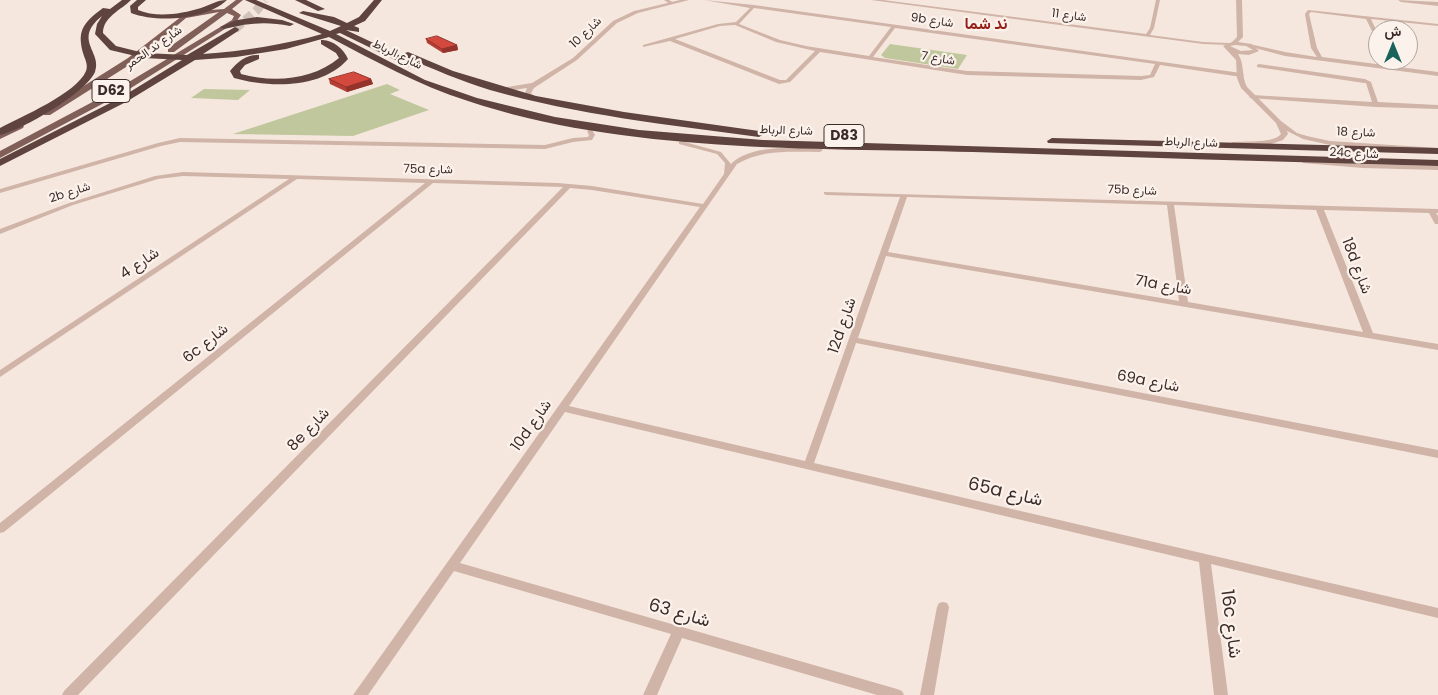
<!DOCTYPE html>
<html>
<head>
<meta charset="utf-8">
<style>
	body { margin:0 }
	#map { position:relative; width:1438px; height:695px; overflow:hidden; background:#f6e7de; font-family:Poppins,Vazirmatn,sans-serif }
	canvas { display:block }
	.north { position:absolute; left:1368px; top:20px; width:50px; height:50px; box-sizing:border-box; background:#fcf2ec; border:1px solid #afa39e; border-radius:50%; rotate:0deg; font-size:14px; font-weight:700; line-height:20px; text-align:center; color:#3c2c29 }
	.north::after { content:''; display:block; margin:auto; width:18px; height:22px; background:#19635c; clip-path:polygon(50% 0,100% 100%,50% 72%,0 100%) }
</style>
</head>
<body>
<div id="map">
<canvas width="1438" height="695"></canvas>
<div class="north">ش</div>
</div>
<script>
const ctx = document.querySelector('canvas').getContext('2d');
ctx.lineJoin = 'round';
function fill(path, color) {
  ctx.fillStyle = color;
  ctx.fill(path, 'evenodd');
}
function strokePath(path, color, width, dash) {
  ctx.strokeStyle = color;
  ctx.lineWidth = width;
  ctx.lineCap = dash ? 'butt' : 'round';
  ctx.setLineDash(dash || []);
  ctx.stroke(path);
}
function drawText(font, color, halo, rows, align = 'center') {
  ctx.font = font + ' Poppins,Vazirmatn,sans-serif';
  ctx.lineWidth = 4.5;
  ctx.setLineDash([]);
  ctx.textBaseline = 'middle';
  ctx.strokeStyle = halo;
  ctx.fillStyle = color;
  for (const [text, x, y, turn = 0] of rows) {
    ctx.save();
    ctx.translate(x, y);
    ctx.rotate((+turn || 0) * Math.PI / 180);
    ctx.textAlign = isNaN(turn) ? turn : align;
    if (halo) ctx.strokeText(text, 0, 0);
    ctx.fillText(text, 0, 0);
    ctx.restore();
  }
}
fill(new Path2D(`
	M 890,44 L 967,55 L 958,69 L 885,58 L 881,55 Z
	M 387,84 L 400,90 L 390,94 L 429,110 L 353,136 L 233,134 Z
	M 204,89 L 250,90 L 238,100 L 191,98 Z`), '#c0c79c');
strokePath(new Path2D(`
	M 235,29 L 257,10 L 264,0`), '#d1c2ba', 9, [9, 4.5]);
fill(new Path2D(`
	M 664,0 L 669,0 L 674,3 L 670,4 Z
	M 704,0 L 754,5 L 1241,73 L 1244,75 L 1241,77 L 1160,65 L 1154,77 L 1141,80 L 967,75 L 820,52 L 790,82 L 779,84 L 670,41 L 643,47 L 643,45 L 718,24 L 736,22 L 750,8 ZM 754,8 L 891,27 L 869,56 L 806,46 L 780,40 L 739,24 ZM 735,25 L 776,42 L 815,51 L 786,80 L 780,80 L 675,39 L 720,26 ZM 895,28 L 1155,64 L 1150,75 L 1141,76 L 967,71 L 873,57 Z
	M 871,0 L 883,0 L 1146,34 L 1150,28 L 1156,0 L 1160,0 L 1154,28 L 1150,35 L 1203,42 L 1229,43 L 1231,44 L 1229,45 L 1203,44 Z
	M 1308,10 L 1438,24 L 1438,26 L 1371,19 L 1378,34 L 1378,40 L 1376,39 L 1366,19 L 1311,12 L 1309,14 L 1317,48 L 1322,57 L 1438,72 L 1438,76 L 1285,56 L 1251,47 L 1254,45 L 1285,52 L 1317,57 L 1311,48 L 1305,14 Z
	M 1259,64 L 1365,79 L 1371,82 L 1378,102 L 1438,105 L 1438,109 L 1376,107 L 1250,98 L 1249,97 L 1252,95 L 1372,102 L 1366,83 L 1364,83 L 1257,67 L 1257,65 Z
	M 590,129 L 592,130 L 595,135 L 592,140 L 573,142 L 545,149 L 180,142 L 161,146 L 0,193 L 0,189 L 158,143 L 180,138 L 545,145 L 573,138 L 588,137 L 589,135 L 587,131 Z
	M 681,141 L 721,152 L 731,164 C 750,144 795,148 820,148 L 823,150 L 820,152 C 791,152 763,149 737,164 L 569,406 L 805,461 L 900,197 L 826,195 L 824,194 L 824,192 L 1438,209 L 1438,213 L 1436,213 L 1438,216 L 1438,224 L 1435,224 L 1429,213 L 1324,210 L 1373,333 L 1438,344 L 1438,350 L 886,256 L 858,338 L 1438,450 L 1438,458 L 856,343 L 814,463 L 1438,608 L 1438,618 L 1211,564 L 1228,695 L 1214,695 L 1199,562 L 565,412 L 460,563 L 897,689 L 902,691 L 904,695 L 877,695 L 682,638 L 657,695 L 643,695 L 671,634 L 454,571 L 368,695 L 353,695 L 700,207 L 592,190 L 570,188 L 78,695 L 62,695 L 64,691 L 563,187 L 433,183 L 4,532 L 0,533 L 0,523 L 425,183 L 297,179 L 0,377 L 0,370 L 289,179 L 183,176 L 158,179 L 73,205 L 0,234 L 0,229 L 69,203 L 155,176 L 183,172 L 558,183 L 592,186 L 703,204 L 724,174 L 725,163 L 717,154 L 679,144 L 679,142 ZM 907,197 L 1167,205 L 1179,301 L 888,252 ZM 1174,205 L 1316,210 L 1363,332 L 1188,302 Z
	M 1305,160 L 1363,164 L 1438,166 L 1438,170 L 1363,168 L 1303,163 L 1302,162 Z
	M 943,602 L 947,603 L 949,607 L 934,695 L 920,695 L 937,607 L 939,603 Z`), '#d0b4a8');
fill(new Path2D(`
	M 680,0 L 689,0 L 638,13 L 617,23 L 577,60 L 534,88 L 531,93 L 536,98 L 535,99 L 531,99 L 525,93 L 527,88 L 501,92 L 498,90 L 501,88 L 532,83 L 573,58 L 613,21 L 634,11 Z
	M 1236,0 L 1242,0 L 1243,37 L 1238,42 L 1252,44 L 1259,51 L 1249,55 L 1238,54 C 1245,64 1241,76 1247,87 L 1281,121 L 1297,133 L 1307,136 L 1330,141 L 1438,148 L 1438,152 L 1330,145 L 1303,139 L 1287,131 L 1288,134 L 1283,140 L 1271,144 L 1232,146 L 1232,142 L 1235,142 C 1247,141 1274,143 1281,134 L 1276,123 L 1241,88 L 1237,78 L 1236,60 L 1223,46 L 1232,42 L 1237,37 ZM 1235,45 L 1246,46 L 1253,50 L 1241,51 L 1230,46 Z
	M 1398,0 L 1438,2 L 1438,6 L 1401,2 Z`), '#d0b4a8');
fill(new Path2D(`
	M 236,0 L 243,0 L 232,9 L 241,15 L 236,22 L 123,93 L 0,158 L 0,151 L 117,89 L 232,20 L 234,16 L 227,13 L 174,52 L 168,52 L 168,48 L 219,12 L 186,18 L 134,62 L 50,115 L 44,115 L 44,111 L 128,58 L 182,16 L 197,11 L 224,9 Z
	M 20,123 L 24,126 L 23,128 L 0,139 L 0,133 Z`), '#805f58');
fill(new Path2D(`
	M 122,0 L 131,0 C 121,10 103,17 103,33 L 116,46 L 144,53 L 187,55 L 235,27 L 239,29 L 238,31 L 203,54 C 244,51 283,45 322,34 L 245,0 L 256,0 L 330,31 L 341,26 L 299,13 L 303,11 L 334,17 L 347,23 L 359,17 L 374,0 L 382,0 L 365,21 L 354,26 L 359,28 L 359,32 L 346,30 L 418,64 L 418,68 L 412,68 L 340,33 L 336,34 L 425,80 L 477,98 L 555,117 L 639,130 L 763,140 L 1438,160 L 1438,166 C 1283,162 1128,157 973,152 C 811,148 623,153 468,101 C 418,85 375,61 329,37 L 286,49 L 236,57 L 195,60 L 126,102 L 0,166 L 0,159 L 120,98 L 182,60 L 144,58 L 110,50 L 95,34 L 97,24 L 102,16 C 72,40 103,52 95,72 C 86,93 22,130 0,135 L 0,128 C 21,117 77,93 86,71 C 88,66 86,61 84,56 C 76,31 83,23 103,8 L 110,9 Z
	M 137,0 L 146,0 L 138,7 L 138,10 C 157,18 181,14 201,8 C 210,5 217,0 227,0 C 206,20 157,23 131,13 L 130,6 Z
	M 295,0 L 306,0 L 325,9 L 318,11 Z
	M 257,17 L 282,20 L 294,24 L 290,26 C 266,21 247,23 224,29 L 220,27 L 237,20 Z
	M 321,40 C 332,39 344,49 348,59 C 322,89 269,88 234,78 L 230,71 C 237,62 247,54 259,55 L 259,59 L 245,65 L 240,71 L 241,74 C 273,83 313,80 339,58 L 336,53 L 321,44 Z
	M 408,52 L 453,71 L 536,96 L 624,112 L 759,131 L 764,134 L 759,137 C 669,125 578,115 490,90 C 461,81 433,69 405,57 L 405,53 Z
	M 1052,138 L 1438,148 L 1438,154 L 1048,143 L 1047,141 Z`), '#5e433f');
fill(new Path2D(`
	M 426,39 L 457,45 L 458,50 L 443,53 L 427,43 Z
	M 329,79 L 371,79 L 373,84 L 347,92 L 330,84 Z`), '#b63f35');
fill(new Path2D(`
	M 457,45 L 458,50 L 443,53 L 442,49 Z
	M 371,79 L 373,84 L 347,92 L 346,87 Z`), '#94332b');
const building = new Path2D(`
	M 437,36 L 457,45 L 442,49 L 426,39 Z
	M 354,72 L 371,79 L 346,87 L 329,79 Z`);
fill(building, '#d4493e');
strokePath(building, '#94332b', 1);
drawText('12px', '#3c2c29', '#fcf2ec', [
	["شارع 11",1069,16,7],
	["9b شارع",932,21,8],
	["شارع 10",586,33,-44],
	["شارع ند الحمر",154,48,-35],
	["شارع الرباط",397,55,26],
	["شارع 7",938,59,9],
	["شارع الرباط",786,131,2],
	["شارع 18",1356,133,2],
	["شارع الرباط",1191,143,2],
	["24c شارع",1354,154,3],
	["75a شارع",428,170,1],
	["75b شارع",1132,191,2],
	["2b شارع",70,193,-18]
]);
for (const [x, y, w] of [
	[111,91,38],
	[844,136,40]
]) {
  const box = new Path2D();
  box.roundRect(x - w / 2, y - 11.5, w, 23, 4);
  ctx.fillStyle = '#fcf2ec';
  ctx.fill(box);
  strokePath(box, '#3c2c29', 1);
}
drawText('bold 14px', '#3c2c29', null, [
	["D62",111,91],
	["D83",844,136]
]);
drawText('15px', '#3c2c29', '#fcf2ec', [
	["شارع 4",140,264,-34],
	["18d شارع",1356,266,69],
	["71a شارع",1163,286,10],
	["12d شارع",843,326,-71],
	["6c شارع",206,344,-39],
	["69a شارع",1148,382,11],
	["10d شارع",532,426,-55],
	["8e شارع",309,430,-46]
]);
drawText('bold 16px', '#952018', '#fcf2ec', [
	["ند شما",986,25]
]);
drawText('18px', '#3c2c29', '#fcf2ec', [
	["65a شارع",1005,493,13],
	["شارع 63",679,614,16],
	["16c شارع",1230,624,83]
]);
</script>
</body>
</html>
